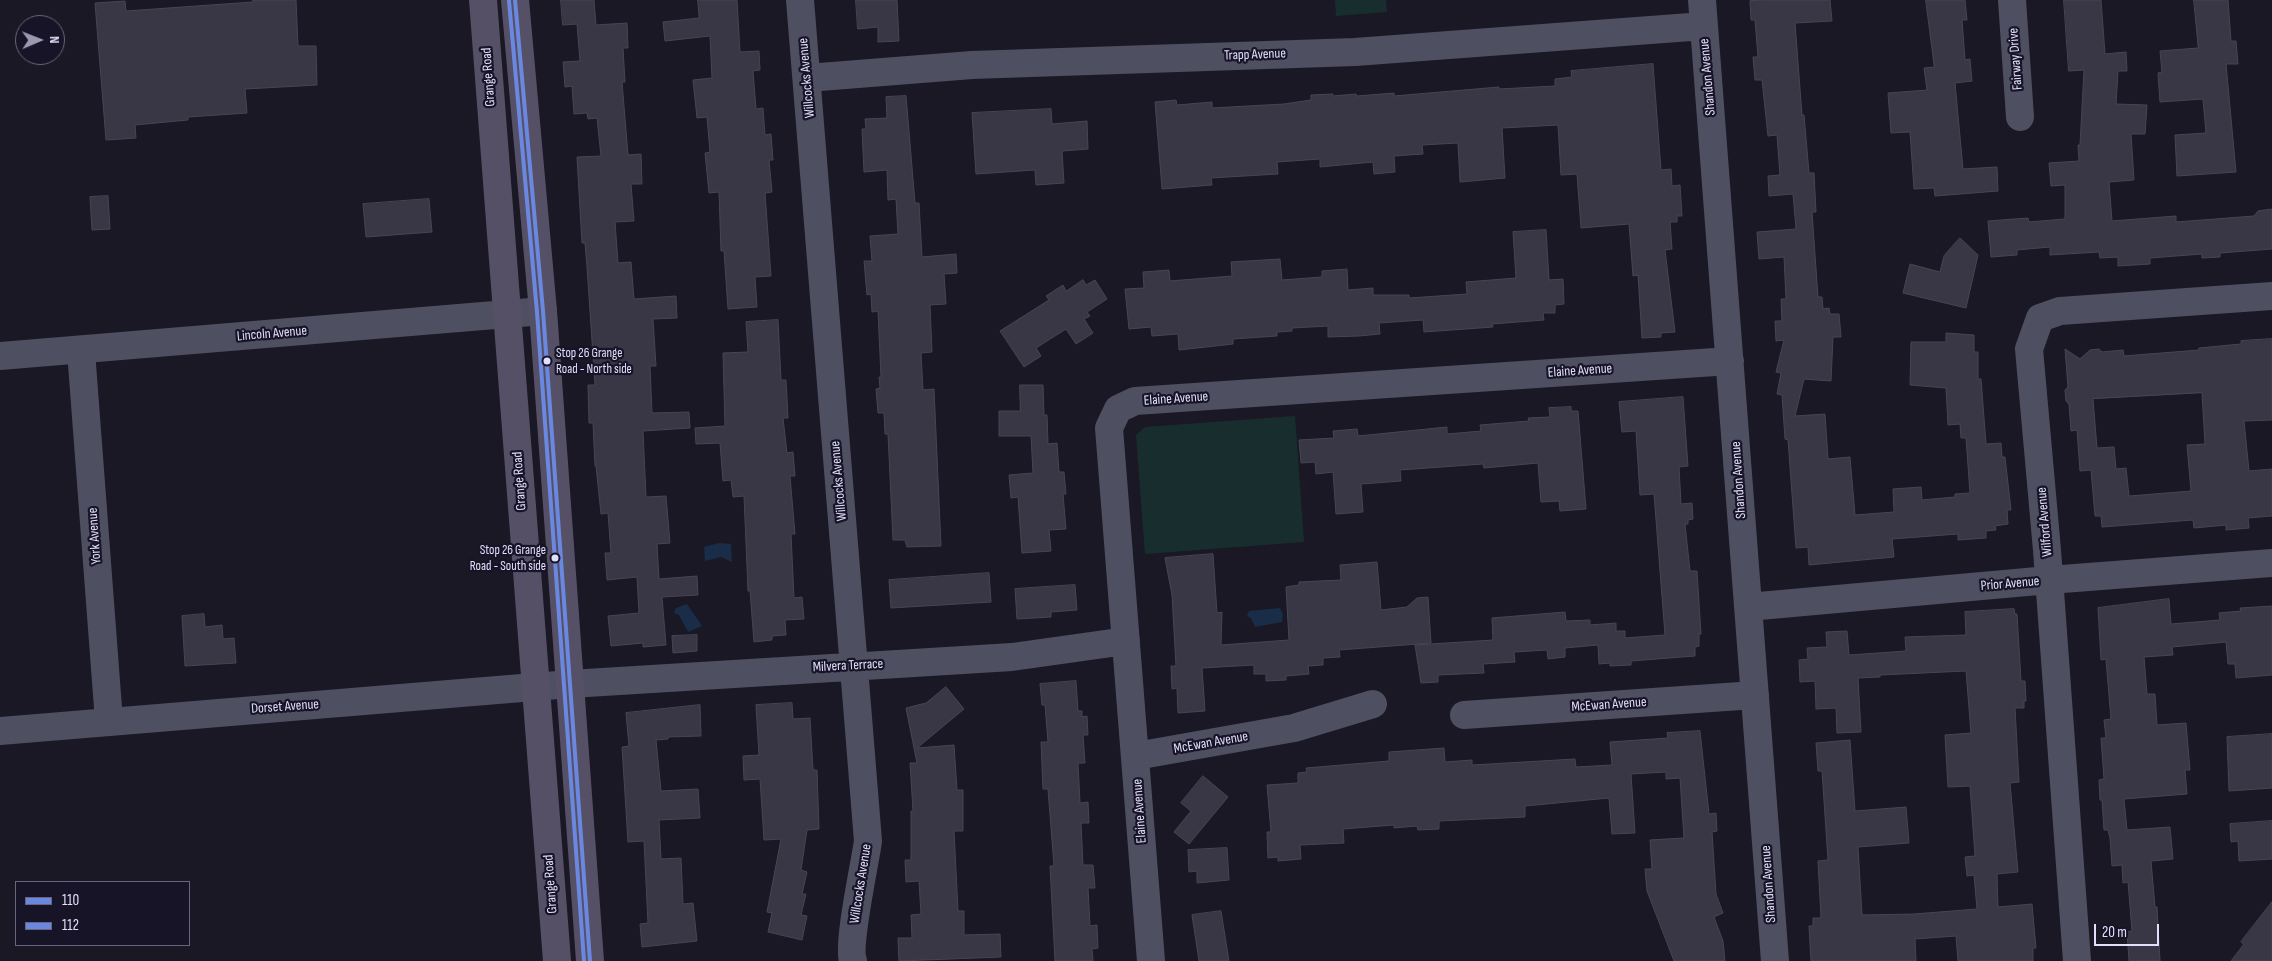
<!DOCTYPE html>
<html>
<head>
<meta charset="utf-8">
<style>
	body { margin:0 }
	#map { position:relative; width:2272px; height:961px; overflow:hidden; background:#1a1824; font-family:"Sofia Sans Condensed",sans-serif }
	canvas { display:block }
	.legend { position:absolute; left:15px; top:881px; width:175px; height:65px; box-sizing:border-box; background:#171428; border:1px solid #68657c; margin:0; padding:6px 9px; list-style:none; font-size:15px; color:#e1dffb }
	.legend li { display:flex; align-items:center; gap:10px; height:25px }
	.legend b { width:25px; border:1px solid #68657c }
	.north { position:absolute; left:15px; top:15px; width:50px; height:50px; box-sizing:border-box; background:#171428; border:1px solid #68657c; border-radius:50%; rotate:89deg; font-size:14px; font-weight:700; line-height:20px; text-align:center; color:#e1dffb }
	.north::after { content:''; display:block; margin:auto; width:18px; height:22px; background:#9b99b0; clip-path:polygon(50% 0,100% 100%,50% 72%,0 100%) }
	.scale { position:absolute; left:2094px; top:924px; width:65px; height:22px; box-sizing:border-box; border:2px solid #e1dffb; border-top:0; padding-left:6px; font-size:15px; line-height:18px; white-space:nowrap; color:#e1dffb; -webkit-text-stroke:4px #171428; paint-order:stroke }
</style>
</head>
<body>
<div id="map">
<canvas width="2272" height="961"></canvas>
<ul class="legend">
<li><b style="height:6px;background:#6b88e0"></b>110</li>
<li><b style="height:6px;background:#6b88e0"></b>112</li>
</ul>
<div class="north">N</div>
<div class="scale">20 m</div>
</div>
<script>
const ctx = document.querySelector('canvas').getContext('2d');
ctx.lineJoin = 'round';
function fill(path, color) {
  ctx.fillStyle = color;
  ctx.fill(path, 'evenodd');
}
function strokePath(path, color, width, dash) {
  ctx.strokeStyle = color;
  ctx.lineWidth = width;
  ctx.lineCap = dash ? 'butt' : 'round';
  ctx.setLineDash(dash || []);
  ctx.stroke(path);
}
function drawText(font, color, halo, rows, align = 'center') {
  ctx.font = font + ' "Sofia Sans Condensed",sans-serif';
  ctx.lineWidth = 4.5;
  ctx.setLineDash([]);
  ctx.textBaseline = 'middle';
  ctx.strokeStyle = halo;
  ctx.fillStyle = color;
  for (const [text, x, y, turn = 0] of rows) {
    ctx.save();
    ctx.translate(x, y);
    ctx.rotate((+turn || 0) * Math.PI / 180);
    ctx.textAlign = isNaN(turn) ? turn : align;
    if (halo) ctx.strokeText(text, 0, 0);
    ctx.fillText(text, 0, 0);
    ctx.restore();
  }
}
fill(new Path2D(`
	M 1335,0 L 1386,0 L 1387,12 L 1336,16 Z
	M 1295,416 L 1304,542 L 1145,554 L 1136,435 L 1145,427 Z`), '#182e2e');
fill(new Path2D(`
	M 719,543 L 731,544 L 732,562 L 721,557 L 705,561 L 704,547 Z
	M 687,604 L 702,626 L 688,632 L 679,615 L 674,613 L 676,608 Z
	M 1280,608 L 1283,614 L 1282,622 L 1255,627 L 1251,618 L 1247,616 L 1249,611 Z`), '#192d48');
const building = new Path2D(`
	M 253,0 L 296,0 L 298,46 L 316,46 L 317,85 L 245,89 L 247,113 L 188,117 L 188,120 L 135,125 L 136,138 L 106,140 L 95,3 L 125,1 L 126,11 L 253,2 Z
	M 561,0 L 594,0 L 596,25 L 627,23 L 628,48 L 623,48 L 625,82 L 622,82 L 628,155 L 641,154 L 642,184 L 631,184 L 634,221 L 615,222 L 618,263 L 631,262 L 634,299 L 676,296 L 677,318 L 653,319 L 656,366 L 650,366 L 652,413 L 689,412 L 690,428 L 643,431 L 646,497 L 666,496 L 670,543 L 657,544 L 659,579 L 697,576 L 698,595 L 662,597 L 666,645 L 643,647 L 643,643 L 611,646 L 608,616 L 639,613 L 637,577 L 607,580 L 605,553 L 611,553 L 608,513 L 601,514 L 596,466 L 595,466 L 593,423 L 589,423 L 588,385 L 595,385 L 587,267 L 585,243 L 582,243 L 577,157 L 601,156 L 597,118 L 588,119 L 587,113 L 574,114 L 572,86 L 565,87 L 563,62 L 580,61 L 577,24 L 563,25 Z
	M 698,0 L 737,0 L 740,52 L 759,51 L 760,70 L 753,71 L 756,109 L 763,108 L 765,135 L 771,134 L 773,160 L 769,160 L 772,192 L 765,193 L 771,276 L 755,277 L 757,307 L 728,309 L 724,251 L 721,251 L 719,192 L 709,193 L 705,153 L 710,152 L 707,117 L 697,118 L 693,80 L 712,78 L 710,36 L 665,41 L 663,22 L 699,18 Z
	M 856,0 L 897,0 L 899,41 L 878,42 L 878,27 L 858,29 Z
	M 1769,0 L 1830,0 L 1832,21 L 1795,23 L 1802,115 L 1804,115 L 1809,173 L 1814,173 L 1816,212 L 1812,212 L 1818,297 L 1822,297 L 1823,309 L 1829,308 L 1830,314 L 1839,314 L 1841,337 L 1833,337 L 1831,381 L 1804,379 L 1795,416 L 1825,414 L 1828,459 L 1850,457 L 1855,515 L 1894,512 L 1893,489 L 1921,487 L 1922,500 L 1955,497 L 1955,494 L 1970,493 L 1966,438 L 1961,438 L 1960,424 L 1948,425 L 1946,388 L 1910,385 L 1911,342 L 1946,342 L 1946,333 L 1974,335 L 1974,352 L 1978,352 L 1978,379 L 1981,379 L 1986,444 L 2001,443 L 2002,457 L 2005,457 L 2011,510 L 2007,510 L 2008,524 L 1995,526 L 1996,530 L 1986,531 L 1986,538 L 1958,540 L 1958,534 L 1892,539 L 1894,557 L 1809,565 L 1808,547 L 1796,548 L 1788,440 L 1785,439 L 1782,395 L 1777,394 L 1781,373 L 1776,372 L 1784,340 L 1776,341 L 1775,321 L 1782,321 L 1781,299 L 1786,299 L 1784,257 L 1759,259 L 1757,232 L 1796,229 L 1793,194 L 1769,196 L 1768,176 L 1780,175 L 1777,135 L 1768,136 L 1762,80 L 1755,80 L 1753,57 L 1758,57 L 1755,20 L 1751,20 L 1750,1 Z
	M 1926,0 L 1965,0 L 1967,20 L 1962,20 L 1965,60 L 1970,59 L 1972,81 L 1955,83 L 1963,169 L 1997,167 L 1998,191 L 1935,196 L 1934,188 L 1914,189 L 1910,132 L 1891,133 L 1888,93 L 1927,90 L 1924,68 L 1934,67 Z
	M 2064,0 L 2101,0 L 2105,54 L 2126,52 L 2127,71 L 2118,71 L 2116,104 L 2147,105 L 2145,134 L 2131,134 L 2134,180 L 2109,182 L 2112,221 L 2176,216 L 2176,222 L 2254,216 L 2258,211 L 2272,209 L 2272,249 L 2220,253 L 2220,257 L 2202,258 L 2202,254 L 2150,258 L 2150,264 L 2118,266 L 2118,257 L 2100,258 L 2099,252 L 2050,255 L 2050,247 L 2017,250 L 2017,255 L 1991,257 L 1988,221 L 2028,218 L 2029,222 L 2065,219 L 2065,185 L 2051,186 L 2049,163 L 2079,161 L 2078,145 L 2080,145 L 2084,70 L 2069,71 Z
	M 2194,0 L 2228,0 L 2231,41 L 2236,41 L 2238,64 L 2226,64 L 2236,172 L 2177,176 L 2175,135 L 2206,133 L 2203,99 L 2160,102 L 2158,73 L 2162,72 L 2160,51 L 2198,48 Z
	M 1653,64 L 1661,170 L 1671,169 L 1672,186 L 1680,185 L 1682,216 L 1677,216 L 1677,222 L 1670,222 L 1672,249 L 1665,250 L 1675,332 L 1661,333 L 1661,337 L 1642,338 L 1638,275 L 1633,276 L 1629,224 L 1581,228 L 1577,174 L 1561,175 L 1558,125 L 1502,128 L 1505,178 L 1460,182 L 1458,143 L 1422,145 L 1423,154 L 1394,156 L 1395,172 L 1374,174 L 1373,162 L 1320,167 L 1320,159 L 1277,162 L 1278,174 L 1211,178 L 1212,185 L 1162,189 L 1155,102 L 1176,100 L 1177,105 L 1212,102 L 1212,108 L 1284,104 L 1311,100 L 1311,95 L 1333,94 L 1333,96 L 1356,94 L 1357,96 L 1394,93 L 1394,96 L 1499,87 L 1499,89 L 1555,86 L 1555,79 L 1572,77 L 1571,71 Z
	M 906,96 L 915,203 L 919,203 L 922,257 L 956,254 L 957,273 L 944,274 L 946,304 L 930,305 L 932,352 L 921,353 L 923,390 L 934,389 L 941,546 L 907,547 L 905,540 L 893,540 L 888,434 L 885,434 L 884,413 L 878,413 L 876,389 L 880,388 L 879,377 L 881,377 L 878,311 L 872,312 L 871,294 L 867,295 L 864,261 L 872,261 L 870,236 L 898,234 L 896,199 L 888,200 L 887,170 L 864,172 L 862,129 L 866,129 L 865,119 L 887,118 L 886,97 Z
	M 1051,109 L 1052,124 L 1087,121 L 1088,149 L 1062,151 L 1064,183 L 1036,185 L 1035,170 L 976,174 L 972,113 Z
	M 108,196 L 110,229 L 92,230 L 90,197 Z
	M 429,199 L 432,232 L 366,237 L 363,204 Z
	M 1546,230 L 1549,280 L 1563,279 L 1564,304 L 1555,305 L 1555,313 L 1543,313 L 1544,320 L 1492,324 L 1493,327 L 1424,332 L 1423,320 L 1379,323 L 1380,334 L 1359,336 L 1328,337 L 1328,326 L 1292,328 L 1292,331 L 1277,332 L 1277,336 L 1233,339 L 1233,344 L 1179,350 L 1178,334 L 1152,336 L 1151,327 L 1129,329 L 1125,289 L 1144,288 L 1143,272 L 1169,270 L 1170,281 L 1232,276 L 1231,262 L 1280,259 L 1282,280 L 1322,277 L 1322,271 L 1347,269 L 1348,290 L 1373,288 L 1373,295 L 1409,295 L 1409,298 L 1467,294 L 1466,282 L 1516,278 L 1513,232 Z
	M 1960,238 L 1978,255 L 1966,308 L 1903,293 L 1910,264 L 1940,272 L 1944,256 Z
	M 1083,280 L 1086,285 L 1095,280 L 1107,299 L 1087,312 L 1090,316 L 1084,319 L 1093,333 L 1076,344 L 1066,329 L 1036,348 L 1041,356 L 1024,367 L 1000,331 L 1049,300 L 1046,296 L 1063,285 L 1066,291 Z
	M 778,320 L 781,380 L 786,380 L 788,418 L 783,418 L 787,453 L 793,452 L 795,476 L 790,476 L 795,534 L 791,534 L 794,598 L 802,597 L 804,619 L 785,620 L 786,635 L 772,636 L 772,640 L 754,642 L 750,591 L 748,591 L 744,496 L 733,497 L 731,480 L 723,481 L 720,443 L 696,444 L 695,428 L 725,426 L 723,353 L 748,352 L 746,322 Z
	M 2272,339 L 2272,420 L 2244,421 L 2249,471 L 2272,469 L 2272,516 L 2248,518 L 2249,528 L 2226,530 L 2226,525 L 2194,528 L 2193,520 L 2102,527 L 2101,516 L 2095,516 L 2091,470 L 2080,471 L 2077,430 L 2071,431 L 2069,404 L 2066,401 L 2065,390 L 2068,387 L 2065,349 L 2080,359 L 2090,350 L 2099,349 L 2102,352 L 2123,350 L 2124,356 L 2199,350 L 2199,348 L 2241,344 L 2241,341 ZM 2202,393 L 2205,444 L 2187,445 L 2191,491 L 2129,496 L 2126,468 L 2116,469 L 2114,447 L 2097,448 L 2093,399 Z
	M 1020,385 L 1043,385 L 1044,415 L 1047,415 L 1048,444 L 1057,443 L 1059,472 L 1064,472 L 1066,494 L 1063,494 L 1066,529 L 1049,530 L 1051,551 L 1022,553 L 1018,497 L 1011,498 L 1009,475 L 1033,473 L 1031,436 L 999,436 L 999,411 L 1020,411 Z
	M 1683,397 L 1688,466 L 1679,467 L 1681,504 L 1692,503 L 1693,519 L 1688,520 L 1688,524 L 1685,524 L 1690,571 L 1697,571 L 1701,634 L 1699,634 L 1699,646 L 1695,647 L 1695,656 L 1631,661 L 1631,665 L 1610,666 L 1610,663 L 1599,664 L 1598,645 L 1565,648 L 1565,657 L 1548,659 L 1547,650 L 1514,652 L 1515,662 L 1483,664 L 1484,673 L 1438,675 L 1438,682 L 1421,683 L 1415,645 L 1493,640 L 1492,618 L 1565,612 L 1566,621 L 1590,620 L 1590,625 L 1616,623 L 1616,631 L 1625,631 L 1625,638 L 1665,635 L 1654,494 L 1640,495 L 1636,431 L 1622,432 L 1619,402 Z
	M 1571,407 L 1571,411 L 1578,411 L 1586,509 L 1560,511 L 1559,501 L 1541,502 L 1538,463 L 1484,468 L 1483,464 L 1400,470 L 1401,481 L 1361,484 L 1363,512 L 1336,514 L 1333,472 L 1316,474 L 1315,462 L 1301,463 L 1299,440 L 1334,438 L 1333,431 L 1357,429 L 1358,436 L 1447,427 L 1447,434 L 1481,431 L 1480,425 L 1529,421 L 1528,418 L 1550,417 L 1549,408 Z
	M 1213,554 L 1217,613 L 1222,612 L 1221,645 L 1289,640 L 1286,587 L 1299,585 L 1299,582 L 1341,580 L 1340,565 L 1377,562 L 1381,610 L 1407,607 L 1417,598 L 1428,597 L 1431,643 L 1339,650 L 1340,657 L 1323,658 L 1323,665 L 1308,666 L 1309,674 L 1286,676 L 1286,680 L 1266,681 L 1266,674 L 1254,674 L 1254,665 L 1202,668 L 1205,711 L 1178,713 L 1177,688 L 1172,689 L 1171,666 L 1176,666 L 1172,595 L 1165,558 Z
	M 989,573 L 991,602 L 891,608 L 889,580 Z
	M 1075,585 L 1077,610 L 1051,612 L 1051,617 L 1017,619 L 1015,589 Z
	M 2169,599 L 2171,624 L 2220,620 L 2219,613 L 2241,611 L 2240,608 L 2272,606 L 2272,675 L 2236,678 L 2235,664 L 2228,664 L 2226,642 L 2172,647 L 2173,655 L 2144,657 L 2147,694 L 2155,694 L 2157,725 L 2186,723 L 2190,770 L 2185,770 L 2187,794 L 2124,799 L 2127,830 L 2170,827 L 2173,859 L 2151,861 L 2155,907 L 2157,907 L 2160,961 L 2129,961 L 2127,932 L 2132,931 L 2128,882 L 2123,883 L 2122,865 L 2112,866 L 2110,838 L 2108,830 L 2104,830 L 2102,800 L 2100,800 L 2099,780 L 2104,779 L 2101,738 L 2106,738 L 2104,720 L 2111,719 L 2106,659 L 2101,660 L 2098,608 Z
	M 2014,609 L 2015,614 L 2017,614 L 2021,681 L 2025,681 L 2026,701 L 2024,701 L 2024,708 L 2015,708 L 2019,782 L 2010,783 L 2018,872 L 1997,874 L 1998,907 L 2032,904 L 2036,948 L 2033,948 L 2033,961 L 1958,961 L 1956,936 L 1915,939 L 1916,961 L 1811,961 L 1809,926 L 1813,926 L 1813,918 L 1821,918 L 1818,861 L 1828,860 L 1822,771 L 1818,771 L 1816,743 L 1850,740 L 1855,811 L 1906,807 L 1909,843 L 1858,847 L 1862,915 L 1914,914 L 1977,909 L 1974,875 L 1967,876 L 1965,857 L 1975,856 L 1970,786 L 1948,787 L 1945,735 L 1971,733 L 1966,671 L 1880,675 L 1880,677 L 1858,678 L 1861,732 L 1837,733 L 1836,708 L 1816,709 L 1815,681 L 1800,682 L 1799,660 L 1808,659 L 1807,648 L 1827,647 L 1826,632 L 1847,631 L 1849,655 L 1906,651 L 1905,637 L 1966,635 L 1965,612 Z
	M 204,614 L 205,627 L 222,625 L 223,639 L 234,638 L 236,663 L 185,666 L 182,616 Z
	M 697,635 L 697,651 L 673,653 L 672,636 Z
	M 1076,681 L 1078,711 L 1082,711 L 1082,717 L 1087,716 L 1088,735 L 1083,735 L 1085,763 L 1078,763 L 1080,803 L 1088,802 L 1089,823 L 1081,823 L 1083,865 L 1093,865 L 1095,888 L 1088,888 L 1090,926 L 1097,925 L 1098,948 L 1092,949 L 1093,961 L 1055,961 L 1050,866 L 1054,866 L 1048,789 L 1043,789 L 1041,742 L 1048,742 L 1045,705 L 1042,705 L 1040,684 Z
	M 946,687 L 964,709 L 917,748 L 954,745 L 957,790 L 963,790 L 963,831 L 954,831 L 958,911 L 964,911 L 964,935 L 1000,934 L 1001,957 L 899,961 L 898,938 L 912,938 L 911,915 L 921,914 L 919,881 L 906,882 L 905,860 L 911,860 L 911,811 L 913,811 L 910,763 L 917,763 L 906,708 L 926,703 Z
	M 792,703 L 793,719 L 810,718 L 813,770 L 817,770 L 819,829 L 807,830 L 801,870 L 807,872 L 802,894 L 806,894 L 801,915 L 807,916 L 802,940 L 768,932 L 772,913 L 767,912 L 781,839 L 764,840 L 760,779 L 744,780 L 743,756 L 759,755 L 756,705 Z
	M 700,705 L 701,736 L 668,737 L 668,739 L 656,740 L 661,791 L 698,789 L 700,818 L 659,820 L 661,859 L 681,858 L 683,904 L 693,903 L 697,941 L 642,947 L 640,924 L 648,923 L 644,841 L 628,842 L 622,747 L 629,746 L 626,713 Z
	M 1700,731 L 1709,814 L 1716,813 L 1717,831 L 1712,832 L 1716,894 L 1723,913 L 1714,917 L 1723,941 L 1725,961 L 1674,961 L 1647,891 L 1645,869 L 1652,869 L 1650,840 L 1684,838 L 1680,778 L 1666,779 L 1666,772 L 1631,774 L 1635,833 L 1612,834 L 1609,798 L 1525,806 L 1525,817 L 1439,821 L 1439,829 L 1418,830 L 1417,826 L 1394,828 L 1394,825 L 1343,829 L 1344,843 L 1300,845 L 1301,859 L 1278,861 L 1278,857 L 1268,858 L 1267,832 L 1271,832 L 1267,785 L 1298,783 L 1298,773 L 1307,772 L 1306,768 L 1389,761 L 1389,752 L 1444,748 L 1445,762 L 1472,760 L 1472,765 L 1575,759 L 1576,767 L 1612,765 L 1610,742 L 1668,738 L 1667,733 Z
	M 2272,734 L 2272,788 L 2229,791 L 2227,737 Z
	M 1203,776 L 1228,797 L 1189,844 L 1174,832 L 1191,811 L 1181,803 Z
	M 2272,821 L 2272,859 L 2239,861 L 2238,841 L 2231,842 L 2230,824 Z
	M 1227,848 L 1229,880 L 1197,883 L 1197,871 L 1189,872 L 1188,850 Z
	M 2272,902 L 2272,961 L 2231,961 L 2244,944 L 2241,942 Z
	M 1221,911 L 1229,961 L 1199,961 L 1192,915 Z`);
fill(building, '#393745');
strokePath(building, '#474555', 1);
strokePath(new Path2D(`
	M 800,0 L 868,841 C 865,863 847,945 853,961
	M 1702,0 L 1775,961
	M 2012,0 L 2020,117
	M 807,78 L 972,65 L 1355,52 L 1704,26
	M 81,351 L 109,721
	M 0,356 L 543,311
	M 1748,607 L 2049,580 L 2272,563
	M 1464,715 L 1755,695
	M 0,731 L 570,684 L 1012,657 L 1126,641
	M 1136,756 L 1294,728 L 1373,704
	M 1151,961 L 1109,428 L 1118,409 L 1135,401 L 1730,361
	M 2077,961 L 2047,550 L 2029,349 L 2040,318 L 2060,311 L 2272,296`), '#4f4f62', 28);
strokePath(new Path2D(`
	M 483,0 L 557,961
	M 515,0 L 543,311 L 590,961`), '#565066', 28);
strokePath(new Path2D(`
	M 515,0 L 543,311 L 590,961`), '#6b88e0', 4);
strokePath(new Path2D(`
	M 509,1 L 537,312 L 584,961`), '#6b88e0', 4);
for (const [x, y, r, color] of [
	[547,361,4.5,"#e1dffb"],
	[555,558,4.5,"#e1dffb"]
]) {
  const dot = new Path2D();
  dot.arc(x, y, r, 0, 2 * Math.PI);
  ctx.fillStyle = color;
  ctx.fill(dot);
  strokePath(dot, '#171428', 2);
}
drawText('13px', '#e1dffb', '#171428', [
	["Stop 26 Grange",556,354],
	["Road - North side",556,370],
	["Stop 26 Grange",546,551,"right"],
	["Road - South side",546,567,"right"]
], 'left');
drawText('14px', '#e1dffb', '#171428', [
	["Trapp Avenue",1255,55,-2],
	["Fairway Drive",2016,59,-94],
	["Grange Road",489,77,-94],
	["Shandon Avenue",1708,77,-95],
	["Willcocks Avenue",807,78,-95],
	["Lincoln Avenue",272,334,-5],
	["Elaine Avenue",1580,371,-4],
	["Elaine Avenue",1176,399,-4],
	["Shandon Avenue",1739,480,-94],
	["Grange Road",520,481,-94],
	["Willcocks Avenue",839,481,-95],
	["Wilford Avenue",2045,522,-95],
	["York Avenue",95,536,-94],
	["Prior Avenue",2010,584,-5],
	["Milvera Terrace",848,666,-3],
	["McEwan Avenue",1609,705,-4],
	["Dorset Avenue",285,707,-4],
	["McEwan Avenue",1211,743,-10],
	["Elaine Avenue",1140,811,-94],
	["Grange Road",551,884,-94],
	["Willcocks Avenue",861,884,-81],
	["Shandon Avenue",1769,884,-94]
]);
</script>
</body>
</html>
